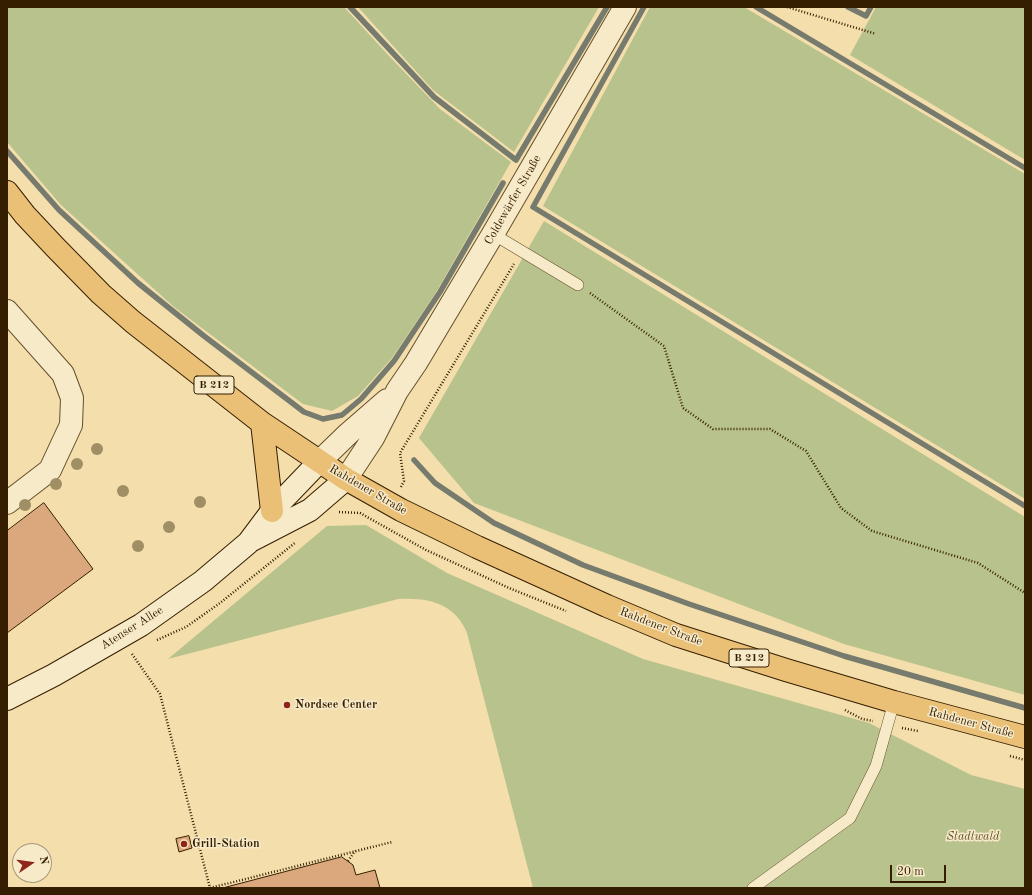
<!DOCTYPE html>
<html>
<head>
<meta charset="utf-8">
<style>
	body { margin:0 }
	#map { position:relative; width:1032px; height:895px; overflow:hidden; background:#f3deac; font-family:"Old Standard TT",serif }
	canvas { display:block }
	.frame { position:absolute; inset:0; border:8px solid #351e00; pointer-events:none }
	.north { position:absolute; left:12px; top:843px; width:40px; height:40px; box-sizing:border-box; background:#f7eac9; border:1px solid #a99879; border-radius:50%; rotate:77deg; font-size:11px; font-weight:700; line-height:16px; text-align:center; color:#351e00 }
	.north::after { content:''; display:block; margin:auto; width:14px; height:18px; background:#8f2418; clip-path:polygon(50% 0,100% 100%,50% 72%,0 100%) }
	.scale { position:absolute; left:890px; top:865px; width:56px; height:18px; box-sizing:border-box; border:2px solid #351e00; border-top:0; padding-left:5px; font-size:12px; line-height:14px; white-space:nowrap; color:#351e00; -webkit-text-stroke:3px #f7eac9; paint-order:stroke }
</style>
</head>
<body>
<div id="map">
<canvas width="1032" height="895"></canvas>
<div class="frame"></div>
<div class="north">N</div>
<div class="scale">20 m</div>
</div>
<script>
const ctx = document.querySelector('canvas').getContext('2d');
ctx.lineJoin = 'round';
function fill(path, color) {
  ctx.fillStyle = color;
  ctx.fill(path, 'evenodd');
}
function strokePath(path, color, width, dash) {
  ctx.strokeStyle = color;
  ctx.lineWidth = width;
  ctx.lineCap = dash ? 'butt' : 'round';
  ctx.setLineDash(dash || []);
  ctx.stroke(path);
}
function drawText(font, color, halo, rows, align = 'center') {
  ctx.font = font + ' "Old Standard TT",serif';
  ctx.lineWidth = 3;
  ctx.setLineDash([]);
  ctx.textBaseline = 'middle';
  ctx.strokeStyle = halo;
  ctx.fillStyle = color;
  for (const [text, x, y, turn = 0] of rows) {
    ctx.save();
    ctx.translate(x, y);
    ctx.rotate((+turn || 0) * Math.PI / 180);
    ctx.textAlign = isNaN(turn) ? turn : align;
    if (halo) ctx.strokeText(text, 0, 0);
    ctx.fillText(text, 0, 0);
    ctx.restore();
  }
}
fill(new Path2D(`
	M 7,7 L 344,7 L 390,57 L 440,109 L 511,162 L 435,294 L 392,358 L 358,396 L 332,411 L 303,404 L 174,307 L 61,205 L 7,142 Z
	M 358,7 L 599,7 L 514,152 L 433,90 Z
	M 650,7 L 744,7 L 1025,174 L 1025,499 L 543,206 Z
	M 876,7 L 1025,7 L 1025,160 L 850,55 Z
	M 544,221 L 1025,517 L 1025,695 L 844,644 L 474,503 L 419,438 Z
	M 366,525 L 447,573 L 643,659 L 869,723 L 971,775 L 1025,789 L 1025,888 L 533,888 L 467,633 C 465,628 462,623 459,619 C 444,600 420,598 398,599 L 168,659 L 327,526 Z`), '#b8c28c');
strokePath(new Path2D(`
	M 350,7 L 434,97 L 516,160 L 607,7
	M 644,7 L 533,207 L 1025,506
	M 756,7 L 1025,168
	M 848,7 L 866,16 L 871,7
	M 7,151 L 59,210 L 138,283 L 204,336 L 304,412 L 323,419 L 342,415 L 361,399 L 394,361 L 440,292 L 503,183
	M 414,460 L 435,483 L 494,523 L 583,565 L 689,604 L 844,656 L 1025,708`), '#767b6d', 5.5);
const building = new Path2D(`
	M 44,503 L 93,569 L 7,633 L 7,531 Z
	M 189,836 L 192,848 L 179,852 L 176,839 Z
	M 342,857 L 353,865 L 356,875 L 375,870 L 380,888 L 223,888 Z`);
fill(building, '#dba77d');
strokePath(building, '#351e00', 1);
const lane = new Path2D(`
	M 493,234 L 578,285
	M 753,888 L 850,818 L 876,766 L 894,702`);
const street = new Path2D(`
	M 7,311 L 63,374 L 72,398 L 71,425 L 50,470 L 7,503
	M 320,461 L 349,433 L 387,400
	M 346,479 L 373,438 L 397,391 L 416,363 L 493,234 L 625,7`);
const secondary = new Path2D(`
	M 252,540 L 310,510 L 346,479
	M 7,699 L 54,675 L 141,625 L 203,581 L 248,543 L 272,511 L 320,461`);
const primary = new Path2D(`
	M 7,192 L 25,215 L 55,247 L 101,294 L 133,322 L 262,423 L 346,479 L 401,510 L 477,547 L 607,606 L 676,635 L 786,670 L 894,702 L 1025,737
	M 262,423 L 272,511`);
strokePath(lane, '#644e2b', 12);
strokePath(street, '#644e2b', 24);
strokePath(secondary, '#351e00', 24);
strokePath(primary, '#351e00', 24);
strokePath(new Path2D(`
	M 787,7 L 876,34
	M 590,293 L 664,346 L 683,408 L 713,429 L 770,429 L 806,451 L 841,508 L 872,531 L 978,563 L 1025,593
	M 401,487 L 404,481 L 400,453 L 514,264
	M 339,512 L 360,513 L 426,550 L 509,588 L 566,611
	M 157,640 L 186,627 L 220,603 L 296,542
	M 132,654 L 160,694 L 210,888
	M 845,710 L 862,719 L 873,721
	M 902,728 L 918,731
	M 1010,756 L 1025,760
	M 348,861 L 355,851
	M 210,888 L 392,842`), '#351e00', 2.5, [1, 2]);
strokePath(lane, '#f7eac9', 11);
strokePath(street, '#f7eac9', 22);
strokePath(secondary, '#f7eac9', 22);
strokePath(primary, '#eabf76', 22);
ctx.fillStyle = '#a08f64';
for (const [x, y] of [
	[97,449],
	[77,464],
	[56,484],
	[123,491],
	[200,502],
	[25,505],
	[169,527],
	[138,546]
]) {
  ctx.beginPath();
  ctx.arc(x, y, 6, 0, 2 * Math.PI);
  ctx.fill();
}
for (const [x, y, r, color] of [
	[287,705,4,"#8f2418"],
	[184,844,4,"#8f2418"]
]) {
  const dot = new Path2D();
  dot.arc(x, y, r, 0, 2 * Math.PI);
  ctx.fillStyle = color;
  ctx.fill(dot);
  strokePath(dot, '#f7eac9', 1.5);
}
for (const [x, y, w] of [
	[214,385,40],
	[749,658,40]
]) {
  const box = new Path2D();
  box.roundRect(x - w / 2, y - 9, w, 18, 3);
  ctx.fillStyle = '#f7eac9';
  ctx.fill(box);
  strokePath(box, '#351e00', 1);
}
drawText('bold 11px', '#351e00', null, [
	["B 212",214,385],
	["B 212",749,658]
]);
drawText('12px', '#351e00', '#f7eac9', [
	["Coldewärfer Straße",513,200,-60],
	["Rahdener Straße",368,490,30],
	["Rahdener Straße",661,627,21],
	["Atenser Allee",132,628,-32],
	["Rahdener Straße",971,723,15]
]);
drawText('bold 12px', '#351e00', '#f7eac9', [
	["Nordsee Center",295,705],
	["Grill-Station",192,844]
], 'left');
drawText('italic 12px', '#5c4f2a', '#f7eac9', [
	["Stadtwald",973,837]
]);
</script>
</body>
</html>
